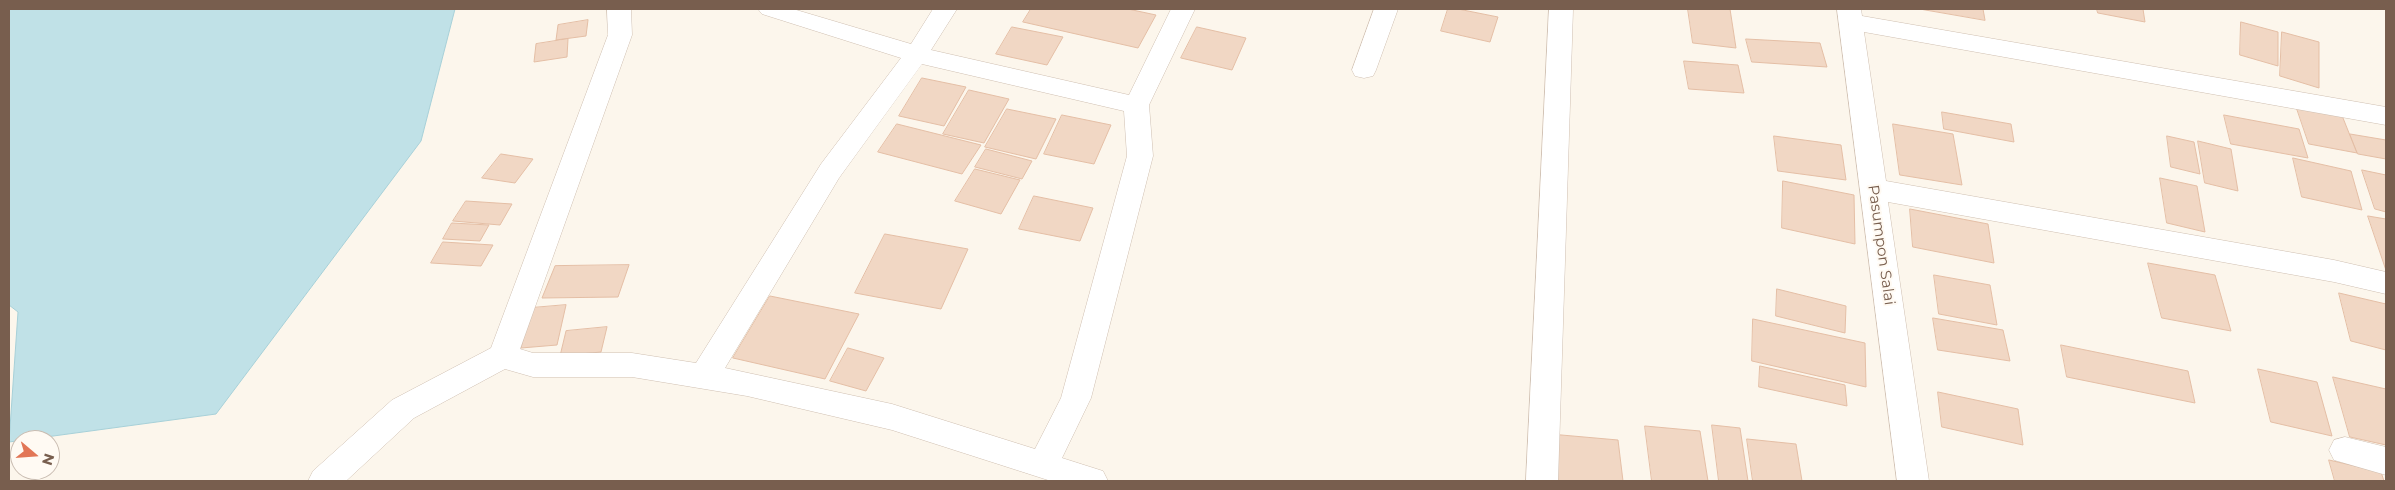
<!DOCTYPE html>
<html>
<head>
<meta charset="utf-8">
<style>
	body { margin:0 }
	#map { position:relative; width:2395px; height:490px; overflow:hidden; background:#fcf6ec; font-family:Montserrat,sans-serif }
	canvas { display:block }
	.frame { position:absolute; inset:0; border:10px solid #785e4e; pointer-events:none }
	.north { position:absolute; left:10px; top:430px; width:50px; height:50px; box-sizing:border-box; background:#fffaf3; border:1px solid #c9bcb1; border-radius:50%; rotate:108deg; font-size:14px; font-weight:700; line-height:20px; text-align:center; color:#785e4e }
	.north::after { content:''; display:block; margin:auto; width:18px; height:22px; background:#e27656; clip-path:polygon(50% 0,100% 100%,50% 72%,0 100%) }
</style>
</head>
<body>
<div id="map">
<canvas width="2395" height="490"></canvas>
<div class="frame"></div>
<div class="north">N</div>
</div>
<script>
const ctx = document.querySelector('canvas').getContext('2d');
ctx.lineJoin = 'round';
function fill(path, color) {
  ctx.fillStyle = color;
  ctx.fill(path, 'evenodd');
}
function strokePath(path, color, width, dash) {
  ctx.strokeStyle = color;
  ctx.lineWidth = width;
  ctx.lineCap = dash ? 'butt' : 'round';
  ctx.setLineDash(dash || []);
  ctx.stroke(path);
}
function drawText(font, color, halo, rows, align = 'center') {
  ctx.font = font + ' Montserrat,sans-serif';
  ctx.lineWidth = 4;
  ctx.setLineDash([]);
  ctx.textBaseline = 'middle';
  ctx.strokeStyle = halo;
  ctx.fillStyle = color;
  for (const [text, x, y, turn = 0] of rows) {
    ctx.save();
    ctx.translate(x, y);
    ctx.rotate((+turn || 0) * Math.PI / 180);
    ctx.textAlign = isNaN(turn) ? turn : align;
    if (halo) ctx.strokeText(text, 0, 0);
    ctx.fillText(text, 0, 0);
    ctx.restore();
  }
}
const water = new Path2D(`
	M 9,9 L 455,9 L 421,141 L 216,414 L 9,442 L 18,312 L 9,305 Z`);
fill(water, '#c0e1e7');
strokePath(water, '#a7d0d8', 1);
const building = new Path2D(`
	M 1031,9 L 1128,9 L 1156,15 L 1138,48 L 1023,22 Z
	M 1448,9 L 1458,9 L 1498,17 L 1490,42 L 1441,31 Z
	M 1688,9 L 1730,9 L 1736,48 L 1693,43 Z
	M 1920,9 L 1983,9 L 1985,20 Z
	M 2097,9 L 2143,9 L 2145,22 L 2098,13 Z
	M 588,20 L 586,36 L 556,40 L 558,25 Z
	M 2241,22 L 2278,32 L 2278,66 L 2240,55 Z
	M 1012,27 L 1063,37 L 1047,65 L 996,54 Z
	M 1197,27 L 1246,38 L 1232,70 L 1181,58 Z
	M 2282,32 L 2319,42 L 2319,88 L 2280,76 Z
	M 568,39 L 567,57 L 534,62 L 536,44 Z
	M 1746,39 L 1820,43 L 1827,67 L 1752,62 Z
	M 1684,61 L 1738,65 L 1744,93 L 1689,89 Z
	M 922,78 L 966,87 L 944,126 L 899,116 Z
	M 969,90 L 1009,99 L 984,143 L 943,134 Z
	M 2294,100 L 2339,108 L 2357,153 L 2309,144 Z
	M 1007,109 L 1056,119 L 1036,159 L 985,147 Z
	M 1942,112 L 2011,124 L 2014,142 L 1944,129 Z
	M 1062,115 L 1111,125 L 1094,164 L 1044,154 Z
	M 2224,115 L 2299,129 L 2308,158 L 2231,144 Z
	M 897,124 L 981,145 L 962,174 L 878,152 Z
	M 1893,124 L 1953,134 L 1962,185 L 1900,175 Z
	M 2350,134 L 2386,140 L 2386,159 L 2358,154 Z
	M 1774,136 L 1841,145 L 1846,180 L 1778,171 Z
	M 2167,136 L 2194,142 L 2200,174 L 2171,167 Z
	M 2198,141 L 2231,149 L 2238,191 L 2205,183 Z
	M 986,149 L 1032,161 L 1022,179 L 975,167 Z
	M 501,154 L 533,159 L 515,183 L 482,178 Z
	M 2293,158 L 2351,171 L 2362,210 L 2302,197 Z
	M 975,169 L 1020,180 L 1001,214 L 955,201 Z
	M 2362,170 L 2386,175 L 2386,212 L 2375,209 Z
	M 2160,178 L 2197,186 L 2205,232 L 2167,223 Z
	M 1783,181 L 1854,195 L 1855,244 L 1782,228 Z
	M 1034,196 L 1093,208 L 1080,241 L 1019,229 Z
	M 466,201 L 512,204 L 500,225 L 453,221 Z
	M 1910,209 L 1988,224 L 1994,263 L 1913,247 Z
	M 2368,216 L 2386,219 L 2386,270 Z
	M 452,223 L 489,225 L 480,241 L 443,239 Z
	M 885,234 L 968,249 L 941,309 L 855,293 Z
	M 443,242 L 493,245 L 481,266 L 431,263 Z
	M 2148,263 L 2215,275 L 2231,331 L 2162,318 Z
	M 629,265 L 618,297 L 542,298 L 555,266 Z
	M 1934,275 L 1990,285 L 1997,325 L 1939,314 Z
	M 1777,289 L 1846,306 L 1845,333 L 1776,316 Z
	M 2339,293 L 2386,304 L 2386,350 L 2351,341 Z
	M 770,296 L 859,314 L 825,379 L 733,358 Z
	M 566,305 L 557,345 L 521,348 L 531,308 Z
	M 1933,318 L 2003,330 L 2010,361 L 1938,350 Z
	M 1753,319 L 1865,343 L 1866,387 L 1752,361 Z
	M 607,327 L 601,352 L 560,356 L 566,331 Z
	M 2061,345 L 2188,371 L 2195,403 L 2067,377 Z
	M 848,348 L 884,358 L 866,391 L 830,381 Z
	M 1760,366 L 1845,385 L 1847,406 L 1759,387 Z
	M 2258,369 L 2317,382 L 2332,436 L 2271,422 Z
	M 2333,377 L 2386,389 L 2386,445 L 2350,437 Z
	M 1938,392 L 2018,409 L 2023,445 L 1942,427 Z
	M 1712,425 L 1740,428 L 1748,481 L 1719,481 Z
	M 1645,426 L 1700,431 L 1708,481 L 1652,481 Z
	M 1550,434 L 1618,440 L 1623,481 L 1555,481 Z
	M 1747,439 L 1796,444 L 1802,481 L 1753,481 Z
	M 2329,460 L 2381,472 L 2384,481 L 2335,481 Z`);
fill(building, '#f1d7c4');
strokePath(building, '#e4bea5', 1);
const minor = new Path2D(`
	M 607,9 L 631,9 L 632,35 L 520,349 L 533,353 L 632,353 L 696,363 L 821,164 L 901,58 L 762,14 L 758,9 L 793,9 L 911,44 L 933,9 L 957,9 L 931,50 L 1129,95 L 1171,9 L 1195,9 L 1149,105 L 1153,156 L 1091,398 L 1062,458 L 1103,471 L 1108,481 L 1051,481 L 892,430 L 747,396 L 632,377 L 533,377 L 505,369 L 414,418 L 346,481 L 308,481 L 313,471 L 392,400 L 491,348 L 608,35 ZM 922,64 L 1124,111 L 1127,156 L 1061,398 L 1035,449 L 892,404 L 725,368 L 839,178 Z
	M 1374,9 L 1398,9 L 1376,70 L 1373,76 L 1364,78 L 1355,76 L 1352,70 Z
	M 1549,9 L 1573,9 L 1558,481 L 1526,481 Z
	M 1837,9 L 1861,9 L 1862,16 L 2386,107 L 2386,125 L 1864,32 L 1886,181 L 2334,260 L 2386,272 L 2386,294 L 2334,282 L 1888,202 L 1929,481 L 1897,481 Z
	M 2345,437 L 2386,447 L 2386,475 L 2334,460 L 2329,450 L 2334,440 Z`);
strokePath(minor, '#cfbfb1', 1);
fill(minor, '#fff');
drawText('15px', '#785e4e', '#fffaf3', [
	["Pasumpon Salai",1881,245,82]
]);
</script>
</body>
</html>
